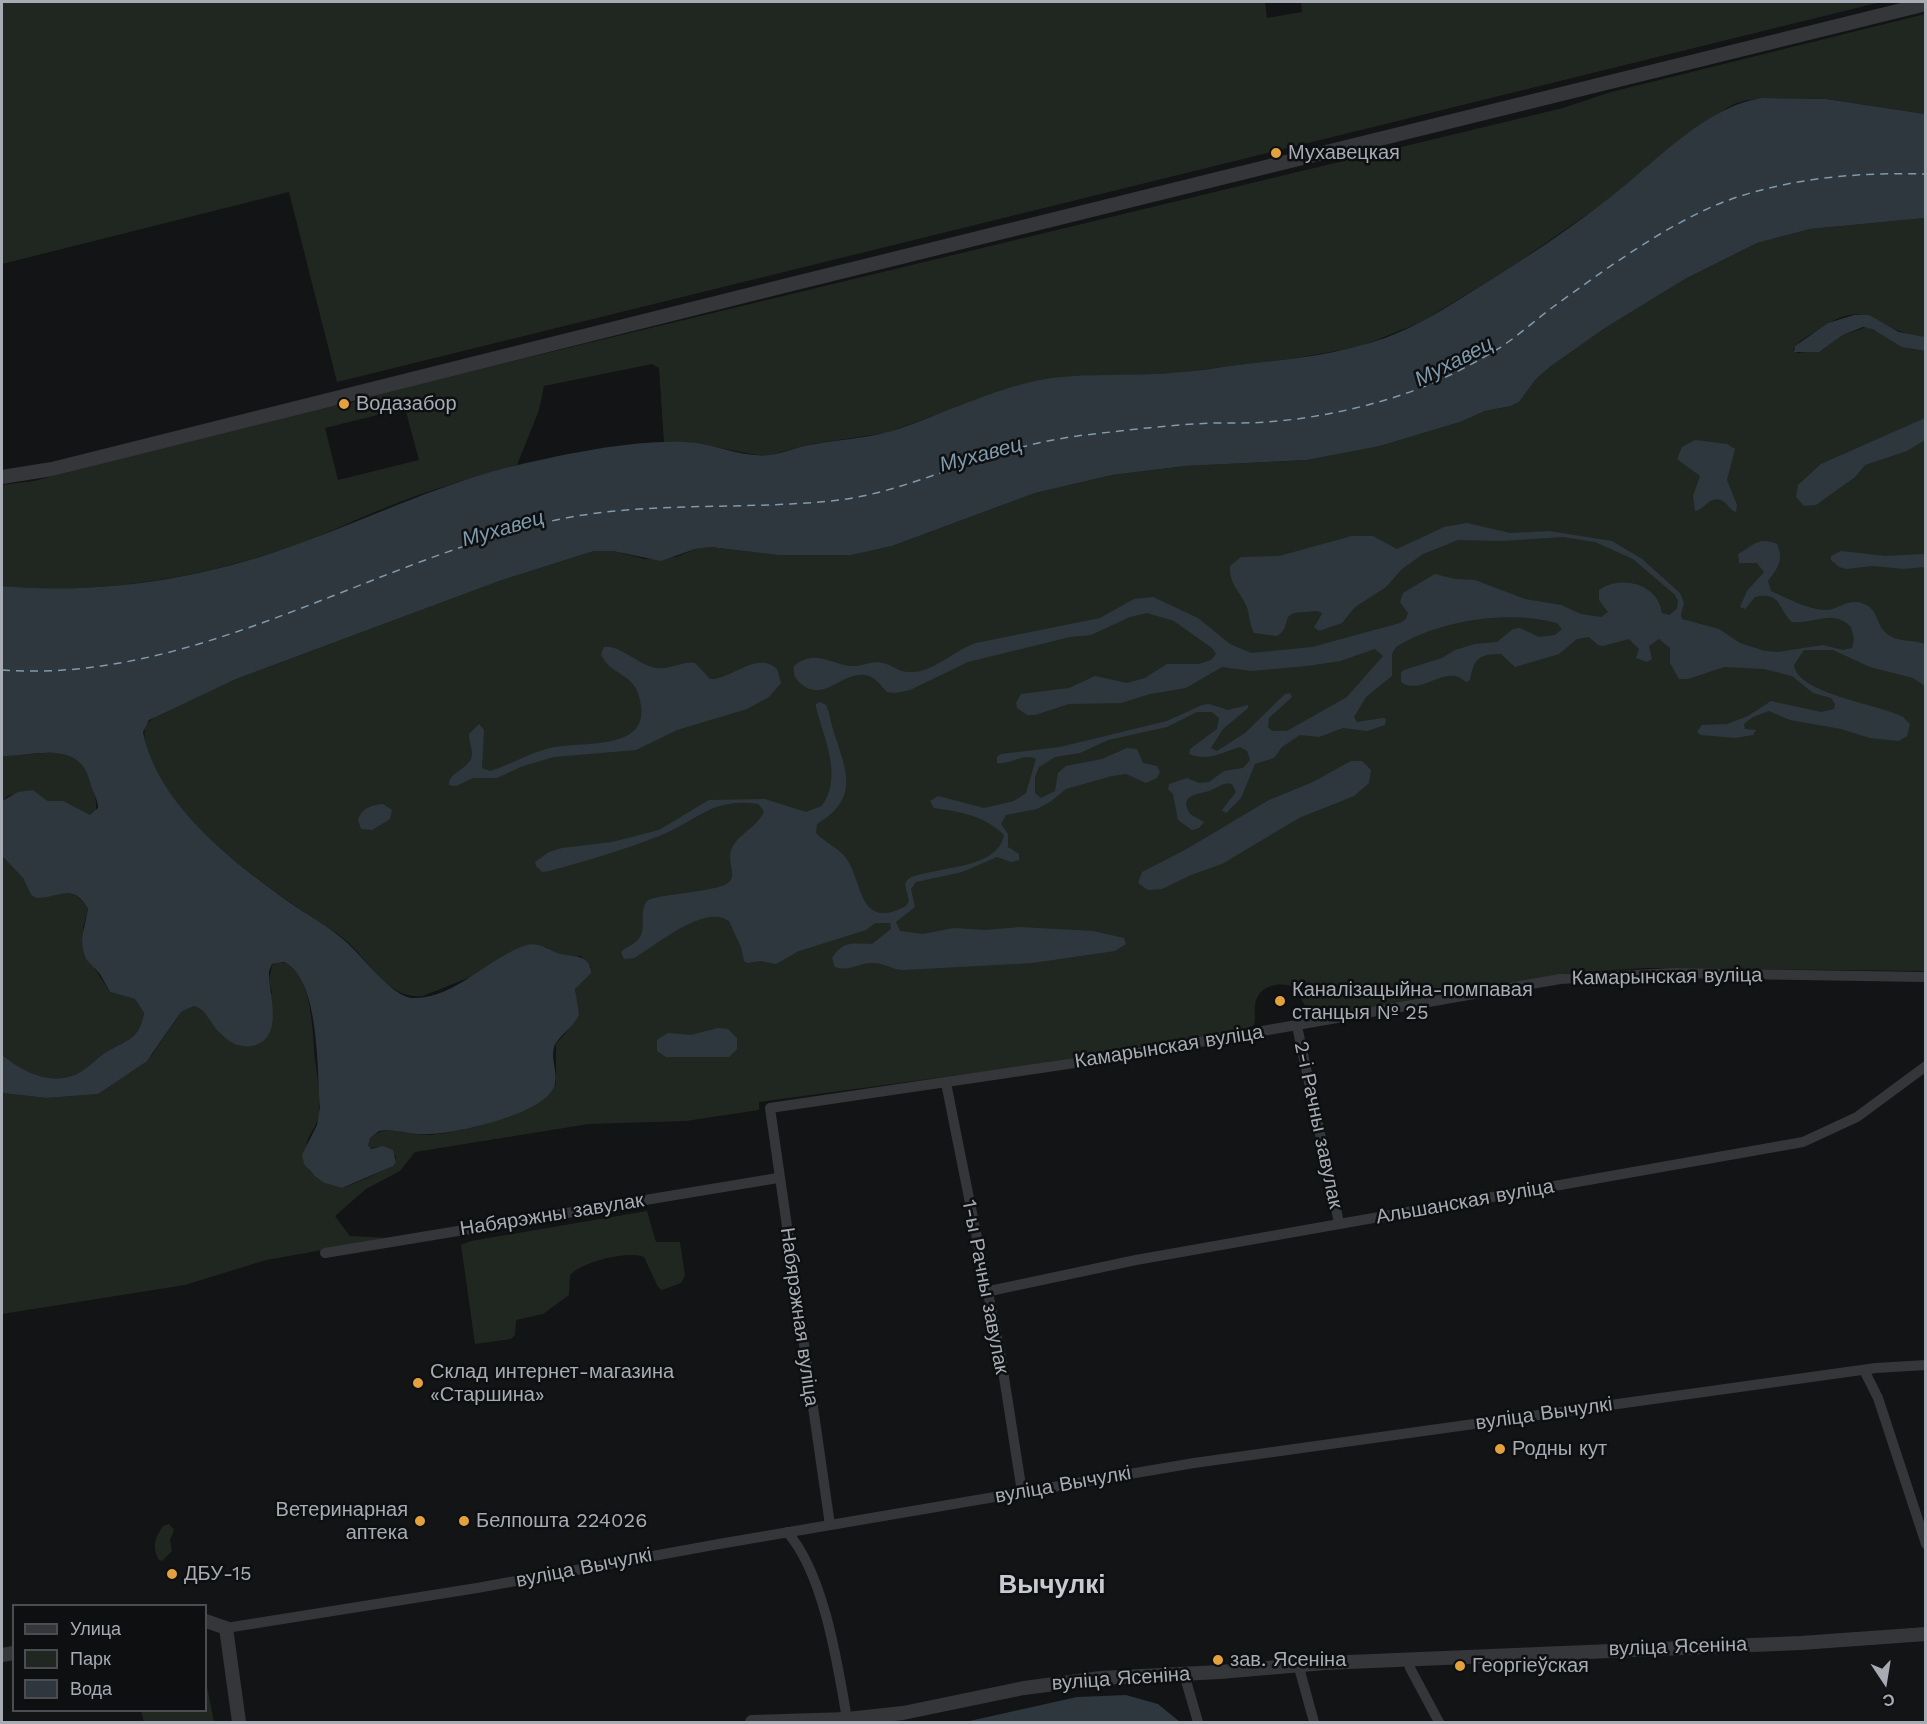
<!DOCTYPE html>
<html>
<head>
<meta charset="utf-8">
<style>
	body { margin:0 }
	#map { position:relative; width:1927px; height:1724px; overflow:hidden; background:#131415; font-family:"Work Sans",sans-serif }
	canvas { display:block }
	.frame { position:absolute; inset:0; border:3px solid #a6abb4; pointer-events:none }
	.legend { position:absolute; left:12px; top:1604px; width:195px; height:108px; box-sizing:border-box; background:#0e0f10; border:2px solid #4b4d52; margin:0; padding:8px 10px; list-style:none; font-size:18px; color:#a6abb4 }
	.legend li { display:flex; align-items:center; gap:12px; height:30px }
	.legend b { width:30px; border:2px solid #4b4d52 }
	.north { position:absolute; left:1855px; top:1652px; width:60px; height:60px; -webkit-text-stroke:4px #0e0f10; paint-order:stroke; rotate:168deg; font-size:16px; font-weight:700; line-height:24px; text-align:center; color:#a6abb4 }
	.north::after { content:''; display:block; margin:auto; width:21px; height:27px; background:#a6abb4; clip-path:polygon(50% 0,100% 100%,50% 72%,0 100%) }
</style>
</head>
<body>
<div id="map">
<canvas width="1927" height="1724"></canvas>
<div class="frame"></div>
<ul class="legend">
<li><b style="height:8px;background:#35363a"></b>Улица</li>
<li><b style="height:16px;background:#202720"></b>Парк</li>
<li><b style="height:16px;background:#2e373d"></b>Вода</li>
</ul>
<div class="north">С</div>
</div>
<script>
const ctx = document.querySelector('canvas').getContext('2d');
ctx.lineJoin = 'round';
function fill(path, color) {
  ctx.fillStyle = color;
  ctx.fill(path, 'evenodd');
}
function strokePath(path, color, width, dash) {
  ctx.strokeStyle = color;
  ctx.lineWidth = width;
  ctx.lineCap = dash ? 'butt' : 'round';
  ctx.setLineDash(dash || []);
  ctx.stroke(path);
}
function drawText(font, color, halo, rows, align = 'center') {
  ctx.font = font + ' "Work Sans",sans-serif';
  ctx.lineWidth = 5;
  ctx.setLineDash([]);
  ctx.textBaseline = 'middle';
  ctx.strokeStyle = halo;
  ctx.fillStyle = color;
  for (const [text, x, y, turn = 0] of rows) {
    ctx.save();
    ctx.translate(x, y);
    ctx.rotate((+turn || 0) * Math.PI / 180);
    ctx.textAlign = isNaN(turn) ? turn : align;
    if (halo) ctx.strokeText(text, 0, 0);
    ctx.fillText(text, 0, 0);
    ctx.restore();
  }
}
fill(new Path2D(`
	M 2,2 L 1265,2 L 1267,18 L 1302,12 L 1301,2 L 1881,2 L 337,382 L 289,192 L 2,264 Z
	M 1925,14 L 1925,114 L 1826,99 L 1780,98 L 1747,100 L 1734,104 L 1704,122 L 1605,202 L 1504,272 L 1419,323 L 1359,347 L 1296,358 L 1176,373 L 1042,380 L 1016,386 L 886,433 L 812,444 L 770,455 L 757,455 L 688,442 L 664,443 L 659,368 L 652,364 L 544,386 L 539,410 L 517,465 C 474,477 432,489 390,506 C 351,521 313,541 272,553 C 184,581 93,594 2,586 L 2,485 L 34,481 L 325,404 C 338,407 349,406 360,398 L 1563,108 L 1611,92 ZM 405,408 L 419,460 L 338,480 L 325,428 Z
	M 1925,218 L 1925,337 C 1877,334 1871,293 1818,330 C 1810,335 1797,341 1793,350 L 1798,353 L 1822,350 L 1843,335 L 1867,327 L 1911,349 L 1925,351 L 1925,971 L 1646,968 L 1567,973 L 1317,1016 L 1306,1007 L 1294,987 C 1278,981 1258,986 1255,1005 C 1254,1012 1256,1019 1254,1025 L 1244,1030 L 1011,1068 L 759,1102 L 759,1110 L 686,1121 L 589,1124 L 415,1152 L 400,1171 L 366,1189 L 335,1216 L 350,1236 L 391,1238 L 266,1260 L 185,1285 L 2,1314 L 2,1093 L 47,1098 L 98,1094 L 152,1055 L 181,1012 L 194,1006 C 209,1011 217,1031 230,1041 L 272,993 L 269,979 L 272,965 C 312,947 313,1037 315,1059 C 317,1076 321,1096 319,1114 C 318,1124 312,1130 308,1139 C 305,1147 308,1161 309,1170 L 324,1183 L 342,1188 C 350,1186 393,1167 396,1162 L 396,1156 L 379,1147 L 369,1148 L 367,1142 C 381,1121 408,1135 428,1135 C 451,1134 508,1120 527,1108 C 537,1102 546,1092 556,1084 L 556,1044 C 574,1024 579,1017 575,989 L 591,967 L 581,956 L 559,955 L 545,947 L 423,996 C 387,1000 370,960 343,938 C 326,925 307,915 290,902 C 240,867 171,816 150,757 C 146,747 143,736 145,726 L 156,715 L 236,679 L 502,580 L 594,551 L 613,551 L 645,559 L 676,557 L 695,549 L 711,547 L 777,555 L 852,555 L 892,546 L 1035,493 L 1112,475 L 1185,466 L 1307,460 L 1380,446 L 1460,422 L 1485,411 L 1511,406 L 1519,402 L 1536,379 L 1551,366 L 1605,328 L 1685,279 L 1757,243 L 1810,229 Z
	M 60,752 C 68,754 77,756 83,762 C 89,770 100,806 95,813 L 90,815 L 64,801 L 48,801 L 33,790 L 8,796 L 2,801 L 2,756 Z
	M 2,856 L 23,878 L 31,895 C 55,900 72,881 88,909 L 83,928 L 95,969 L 110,992 L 135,999 L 144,1013 C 139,1039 129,1039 108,1051 C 98,1056 92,1065 82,1071 C 54,1088 25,1073 2,1055 Z
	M 647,1211 L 656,1242 L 680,1242 L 685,1276 L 681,1283 L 662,1290 L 658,1287 L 644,1257 C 628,1250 582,1262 570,1275 L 569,1295 L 543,1314 L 516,1320 L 515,1335 L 511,1339 L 475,1344 L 461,1245 L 471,1241 Z
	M 169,1524 L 174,1530 L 170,1540 L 172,1551 L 162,1561 L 158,1559 C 152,1545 155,1538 163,1526 Z
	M 206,1681 L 214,1722 L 144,1722 L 141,1711 L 206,1710 Z`), '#202720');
fill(new Path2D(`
	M 1763,98 L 1826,99 L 1925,114 L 1925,218 L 1810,229 L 1757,243 L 1685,279 L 1605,328 L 1551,366 L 1536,379 L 1519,402 L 1511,406 L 1485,411 L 1460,422 L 1380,446 L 1307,460 L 1185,466 L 1112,475 L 1035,493 L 892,546 L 852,555 L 777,555 L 711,547 L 695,549 L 661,561 L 613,551 L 594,551 L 502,580 L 236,679 L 149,720 L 143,732 C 158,806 233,862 292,904 C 309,916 328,926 344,940 C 362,955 391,996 412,998 C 454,1000 490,956 527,945 C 542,941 552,954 566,955 C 579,956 591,958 591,973 L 575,989 L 579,1014 C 574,1027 563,1032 556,1043 C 547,1058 563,1077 551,1092 C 533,1116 458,1133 430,1134 C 413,1136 395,1128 379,1131 L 370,1138 L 368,1145 L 371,1149 L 383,1146 L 393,1150 L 396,1162 L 393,1166 L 342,1188 L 324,1183 L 315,1176 L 304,1164 L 302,1155 L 317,1125 L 320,1107 C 317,1071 320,978 284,962 L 272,964 L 269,971 C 268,993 286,1039 252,1046 C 238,1048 229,1042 219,1032 C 210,1023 207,1010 194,1006 L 181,1012 L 147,1061 L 98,1094 L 47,1098 L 2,1093 L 2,1055 C 25,1073 54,1088 82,1071 C 92,1065 98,1056 108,1051 C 129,1039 139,1039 144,1013 L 135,999 L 110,992 L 100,974 L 86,959 L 83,950 L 82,938 L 88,909 C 73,882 59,898 37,898 L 31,895 L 23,878 L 2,856 L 2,801 L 18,792 L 33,790 L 48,801 L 64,801 L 90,815 L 98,808 C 98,799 92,791 90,782 C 80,739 35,756 2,756 L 2,586 C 105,595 209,578 306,541 C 377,515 444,482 518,465 C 571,453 631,440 686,442 C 713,443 742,458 769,455 C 785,453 799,446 815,444 C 843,439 871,438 898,429 C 945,413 991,390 1040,380 C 1078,373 1115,376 1153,374 C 1184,373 1215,368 1246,364 C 1293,359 1340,354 1385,338 C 1420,325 1452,304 1484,284 C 1526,258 1568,230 1608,199 C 1653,165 1706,105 1763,98 Z
	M 1854,315 L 1869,315 L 1899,332 L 1925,337 L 1925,351 L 1902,347 L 1872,329 L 1863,327 L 1843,335 L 1819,352 L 1794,352 L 1795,346 L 1828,323 Z
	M 1925,418 L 1925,440 L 1907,451 L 1865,465 L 1855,477 L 1816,505 L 1804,506 L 1796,497 L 1798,485 L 1821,464 Z
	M 1695,440 L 1727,444 L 1735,449 L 1727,480 L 1737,505 L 1736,512 C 1729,510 1728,503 1721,500 C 1708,496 1705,510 1695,511 L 1693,496 L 1700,476 L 1677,459 L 1682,447 Z
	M 1467,523 L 1510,533 L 1549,531 L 1612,541 L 1642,559 L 1680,593 L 1684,603 L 1681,614 L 1682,619 L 1719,629 L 1740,643 L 1765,651 L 1778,652 L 1823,645 L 1843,650 L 1852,648 L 1854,639 L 1851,627 C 1832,608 1814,625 1792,622 C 1778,610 1782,591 1755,597 L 1745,609 L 1740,607 L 1747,591 L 1764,572 L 1757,563 L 1739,563 L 1738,554 C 1753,546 1758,536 1777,544 C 1784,560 1778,568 1768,581 L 1771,591 C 1786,598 1807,609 1824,610 C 1838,611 1848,597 1864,604 C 1878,609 1876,624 1886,633 C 1897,643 1912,639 1925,644 L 1925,686 L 1913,678 L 1870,667 L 1833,650 L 1804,650 L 1794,665 C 1797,694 1879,704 1903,717 L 1910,724 L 1907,736 L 1899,741 L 1870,738 L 1841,729 L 1790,720 L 1769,711 L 1753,717 L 1744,724 L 1745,729 L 1756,730 L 1753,735 L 1735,738 L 1701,735 L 1697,732 L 1702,725 L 1727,724 L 1748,716 L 1771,701 L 1821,712 L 1834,709 L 1835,704 L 1831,698 L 1813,693 L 1792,676 L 1764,669 L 1724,667 L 1688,679 L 1679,679 L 1670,663 L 1670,648 L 1659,639 L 1649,646 L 1652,659 L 1647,662 L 1636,658 L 1639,649 L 1629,639 L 1603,646 L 1598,645 L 1589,637 L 1577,639 L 1559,654 L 1515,667 L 1501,654 C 1478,654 1474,659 1470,680 L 1466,682 C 1446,662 1422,697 1401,682 L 1401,673 L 1404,670 L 1442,658 L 1455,650 L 1475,644 L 1497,642 L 1513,629 L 1520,628 L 1539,637 L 1555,635 L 1562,629 L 1557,623 C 1508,610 1439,620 1396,647 L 1392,654 L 1392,676 L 1366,697 L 1354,717 L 1357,722 L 1383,718 L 1386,719 L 1385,725 L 1367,731 L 1343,728 L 1319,737 L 1300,735 L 1282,747 L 1274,758 L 1255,764 L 1241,798 L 1226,813 L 1222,810 L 1236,792 L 1232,784 C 1222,782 1218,788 1209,791 C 1195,795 1179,795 1190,814 L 1204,822 L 1199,828 L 1192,830 L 1178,820 L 1173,794 L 1168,789 L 1169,784 L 1187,778 L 1199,783 L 1209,782 L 1224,771 L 1243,768 L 1250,760 L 1247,751 L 1240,747 C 1223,752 1208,762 1189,754 L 1190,749 L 1217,729 L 1219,718 L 1212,712 L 1197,712 L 1167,727 L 1108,740 L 1080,753 L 1055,757 L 1039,767 L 1035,777 L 1035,793 L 1041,798 L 1055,791 L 1058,773 L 1066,766 L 1102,759 L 1127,748 L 1137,749 L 1143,763 L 1157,766 L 1160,772 L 1157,778 L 1146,783 L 1126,774 L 1112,776 L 1066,789 L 1050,802 L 1037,809 L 1006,815 L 1001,824 L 1008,834 L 1008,847 L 1019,854 L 1019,860 L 1011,862 L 997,857 L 962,872 L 916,882 L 911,889 L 915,907 L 896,922 L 900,931 L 923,934 L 954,928 L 985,930 L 1020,927 L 1093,931 L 1124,938 L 1126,944 L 1115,951 L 1032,963 L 904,970 C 892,970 883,962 872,963 C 858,963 849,972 835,967 L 832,958 C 844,940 853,944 872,944 L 891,929 L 890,923 L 875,923 L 866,930 L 799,951 L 776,964 L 760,961 L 747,963 L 744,961 L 741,947 L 729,921 C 705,903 655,946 634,958 L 624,959 L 621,952 C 627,946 635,945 640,937 C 647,926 638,911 648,900 C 665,893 722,892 730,881 C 737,873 725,859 733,846 C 741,832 759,826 764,811 L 758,804 C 711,797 698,821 659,836 C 624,850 586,861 549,871 L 542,872 L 536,866 L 535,862 L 549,852 L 562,848 L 612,842 L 659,830 L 709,800 L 765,799 L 806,812 L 822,806 C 843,776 824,739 816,707 L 816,704 L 820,702 L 826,705 L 829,713 C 838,759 869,793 817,824 L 816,833 C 825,843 838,847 846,858 C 864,884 858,931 906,906 L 909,901 L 905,884 L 908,879 C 932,866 998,871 1004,835 C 984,815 960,812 934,808 L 930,801 L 938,796 L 984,808 L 1014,801 L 1026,793 L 1036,759 C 1024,752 1010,765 997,763 L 997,757 L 1001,754 L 1060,747 L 1167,721 L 1202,705 L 1209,704 L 1228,710 L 1248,705 L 1248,708 L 1223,729 L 1211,748 L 1217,751 L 1245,733 L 1285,694 L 1290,693 L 1292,697 L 1269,718 L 1268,727 L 1272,731 L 1287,731 L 1347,697 L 1383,656 L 1375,649 L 1340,661 L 1307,666 L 1251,671 L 1222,667 L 1186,688 L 1150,694 L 1121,703 L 1069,704 L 1035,715 L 1027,715 L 1017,708 L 1016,703 L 1021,694 L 1069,688 L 1095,676 L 1127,683 L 1145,678 L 1167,664 L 1199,664 L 1211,660 L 1216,654 L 1212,648 L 1174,621 L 1147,613 L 1130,617 L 1091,635 L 1070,637 L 968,662 L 910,690 L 895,693 L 887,692 C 880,685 876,677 865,675 C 840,672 824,704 800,683 C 795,678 793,674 794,666 C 815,648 832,665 851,666 C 862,667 872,660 883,663 C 892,665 899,672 909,672 C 932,674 954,650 976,643 L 1100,618 L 1134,599 L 1153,597 L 1198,618 L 1230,644 L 1251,653 L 1312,647 L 1400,623 L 1406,619 L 1408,613 L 1400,602 L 1403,593 L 1435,574 L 1455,579 L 1475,580 L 1525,599 L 1561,605 L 1581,614 L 1601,617 L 1608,612 L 1599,600 L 1599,590 C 1623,574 1658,585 1662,613 L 1669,615 L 1677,609 L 1678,600 L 1674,594 L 1633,559 L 1595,542 L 1563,537 L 1503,541 L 1458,540 L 1423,554 L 1402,569 L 1386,587 L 1355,607 L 1342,623 L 1319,631 L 1314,627 L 1322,614 L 1320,612 C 1315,610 1311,612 1306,612 C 1277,611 1294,626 1277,636 L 1254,633 C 1249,624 1250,614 1246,605 C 1239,590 1229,584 1230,566 L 1241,557 L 1279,556 L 1352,536 L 1373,536 L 1397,549 L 1444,527 Z
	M 1841,551 L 1885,556 L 1925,554 L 1925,567 L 1903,569 L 1873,566 L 1847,569 L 1839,567 L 1831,560 L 1831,556 Z
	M 604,647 C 619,645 637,663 652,667 C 668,672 680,661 695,663 L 710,679 C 731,680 757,650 777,669 L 781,683 L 769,697 L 747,709 L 677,730 L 636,750 L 554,757 L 523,766 L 497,778 L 473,778 L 456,786 L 449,785 C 448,773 466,770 471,759 C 474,751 469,743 469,734 L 479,724 L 484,730 L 482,768 L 490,771 C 510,765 529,753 550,748 C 587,740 658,753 638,693 C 632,674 608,673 601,654 Z
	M 1351,761 L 1362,761 L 1371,770 L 1369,783 L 1354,796 L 1299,818 L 1222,864 L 1191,875 L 1162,889 L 1148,890 L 1138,883 L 1142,872 L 1185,850 L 1269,800 L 1313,782 Z
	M 383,804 L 392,810 L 390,819 L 372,830 L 361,829 L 358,820 C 361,808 372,805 383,804 Z
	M 718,1028 L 728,1029 L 737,1038 L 737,1049 L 729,1057 L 666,1057 L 657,1051 L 657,1040 L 668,1033 L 691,1035 Z
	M 1126,1695 L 1158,1704 L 1180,1722 L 965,1722 L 1077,1697 Z`), '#2e373d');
strokePath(new Path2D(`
	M 2,670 C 196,684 372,560 556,520 C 650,500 745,511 839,500 C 896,493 950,467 1005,452 C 1034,443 1064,437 1094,434 C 1128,430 1161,426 1195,424 C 1219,422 1242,424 1266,422 C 1310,419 1354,410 1395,397 C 1430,386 1465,369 1496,350 C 1516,338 1534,321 1553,307 C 1603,271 1668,223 1726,201 C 1789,178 1858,172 1926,174`), '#7f9aad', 1.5, [8, 6]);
strokePath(new Path2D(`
	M 1297,1026 L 1339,1223
	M 946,1083 L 1001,1358 L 1022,1492
	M 325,1253 L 778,1178
	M 985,1292 L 1136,1260 L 1803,1142 L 1857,1117 L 1926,1066
	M 1864,1370 L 1878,1398 L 1926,1544
	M 830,1525 L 770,1108 L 1102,1059 L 1560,979 L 1674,973 L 1926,977
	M 787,1532 C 824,1573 838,1666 847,1719
	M 226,1628 L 477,1588 L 719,1544 L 1194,1463 L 1876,1368 L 1926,1365
	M 1408,1658 L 1410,1668 L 1439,1722
	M 1298,1664 L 1314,1722
	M 1184,1674 L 1198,1722`), '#35363a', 10);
strokePath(new Path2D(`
	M 2,477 L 52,469 C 676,311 1301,159 1926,4
	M 206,1621 L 226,1628 L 239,1722
	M 2,1655 L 14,1653
	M 752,1722 L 847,1719 L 903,1713 L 1024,1688 L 1101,1678 L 1220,1672 L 1325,1663 L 1801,1643 L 1926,1634`), '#35363a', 14);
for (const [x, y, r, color] of [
	[1276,153,6,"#e3a23d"],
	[344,404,6,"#e3a23d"],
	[1280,1001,6,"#e3a23d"],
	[418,1383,6,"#e3a23d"],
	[1500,1449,6,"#e3a23d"],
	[420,1521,6,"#e3a23d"],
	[464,1521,6,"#e3a23d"],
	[172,1574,6,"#e3a23d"],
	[1218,1660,6,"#e3a23d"],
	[1460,1666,6,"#e3a23d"]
]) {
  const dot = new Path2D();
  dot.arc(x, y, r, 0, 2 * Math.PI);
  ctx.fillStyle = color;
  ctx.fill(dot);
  strokePath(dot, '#0e0f10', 2);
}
drawText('20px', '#a6abb4', '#0e0f10', [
	["Мухавецкая",1288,153],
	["Водазабор",356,404],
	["Каналізацыйна-помпавая",1292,990],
	["станцыя № 25",1292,1013],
	["Склад интернет-магазина",430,1372],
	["«Старшина»",430,1395],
	["Родны кут",1512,1449],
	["Ветеринарная",408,1510,"right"],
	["аптека",408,1533,"right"],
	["Белпошта 224026",476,1521],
	["ДБУ-15",184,1574],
	["зав. Ясеніна",1230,1660],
	["Георгіеўская",1472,1666]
], 'left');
drawText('20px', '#a6abb4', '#0e0f10', [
	["Камарынская вуліца",1667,977,-1],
	["Камарынская вуліца",1169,1047,-9],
	["2-і Рачны завулак",1318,1125,78],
	["Альшанская вуліца",1465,1202,-10],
	["Набярэжны завулак",552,1215,-9],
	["1-ы Рачны завулак",985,1287,79],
	["Набярэжная вуліца",799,1317,82],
	["вуліца Вычулкі",1544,1414,-8],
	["вуліца Вычулкі",1063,1485,-10],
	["вуліца Вычулкі",584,1568,-11],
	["вуліца Ясеніна",1678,1647,-2],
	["вуліца Ясеніна",1121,1679,-4]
]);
drawText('italic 21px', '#7f9aad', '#0e0f10', [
	["Мухавец",1454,362,-27],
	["Мухавец",981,455,-15],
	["Мухавец",503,529,-16]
]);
drawText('bold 26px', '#c7cad1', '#0e0f10', [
	["Вычулкі",1052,1585]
]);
</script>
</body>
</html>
